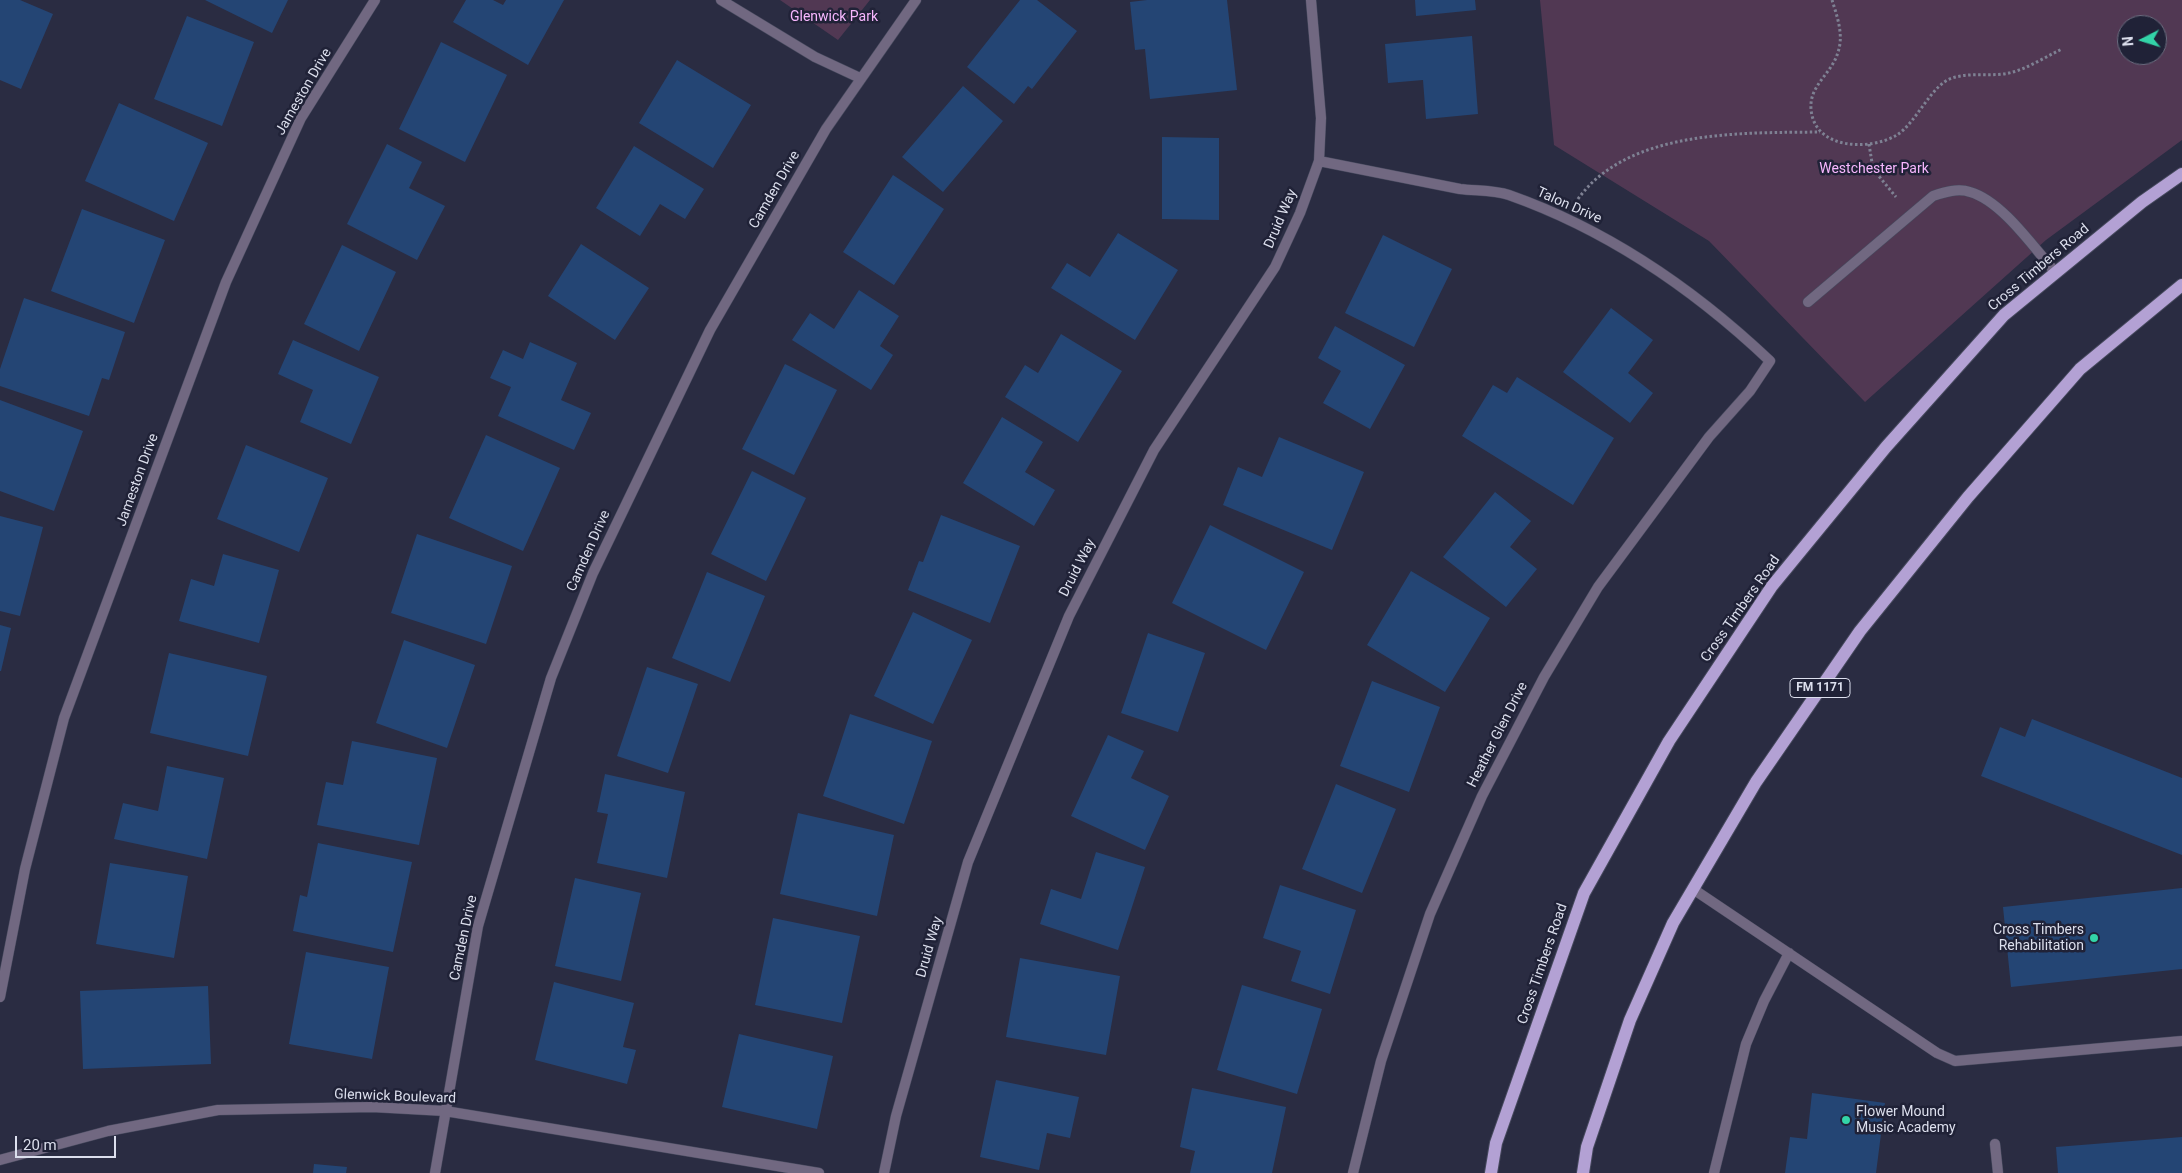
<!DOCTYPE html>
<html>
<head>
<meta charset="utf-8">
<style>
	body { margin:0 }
	#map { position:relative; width:2182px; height:1173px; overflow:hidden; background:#2a2c42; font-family:Roboto,sans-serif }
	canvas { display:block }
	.north { position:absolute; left:2117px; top:15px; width:50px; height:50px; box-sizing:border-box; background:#202237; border:1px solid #6b6e80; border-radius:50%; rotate:265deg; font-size:14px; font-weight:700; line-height:20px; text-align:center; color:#dcdfed }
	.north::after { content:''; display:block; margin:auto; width:18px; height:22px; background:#33d4a8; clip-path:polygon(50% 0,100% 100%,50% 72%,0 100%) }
	.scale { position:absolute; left:15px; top:1136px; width:101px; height:22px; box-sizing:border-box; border:2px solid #dcdfed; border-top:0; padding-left:6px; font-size:15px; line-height:18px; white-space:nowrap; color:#dcdfed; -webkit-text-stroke:4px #202237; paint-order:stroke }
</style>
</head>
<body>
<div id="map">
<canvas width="2182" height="1173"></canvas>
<div class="north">N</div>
<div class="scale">20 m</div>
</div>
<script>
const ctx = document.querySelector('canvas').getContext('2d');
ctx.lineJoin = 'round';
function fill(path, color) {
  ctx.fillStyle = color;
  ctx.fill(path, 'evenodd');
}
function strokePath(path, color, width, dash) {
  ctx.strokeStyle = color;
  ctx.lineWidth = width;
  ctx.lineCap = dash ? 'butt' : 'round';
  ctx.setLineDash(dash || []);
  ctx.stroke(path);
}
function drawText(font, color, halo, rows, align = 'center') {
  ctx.font = font + ' Roboto,sans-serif';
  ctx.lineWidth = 5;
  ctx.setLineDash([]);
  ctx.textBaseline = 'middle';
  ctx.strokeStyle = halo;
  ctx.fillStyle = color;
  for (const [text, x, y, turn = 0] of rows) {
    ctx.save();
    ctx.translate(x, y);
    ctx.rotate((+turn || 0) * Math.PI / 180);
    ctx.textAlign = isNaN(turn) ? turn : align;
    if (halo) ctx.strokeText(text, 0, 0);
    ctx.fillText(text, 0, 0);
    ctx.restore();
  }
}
fill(new Path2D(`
	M 780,0 L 870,0 L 838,40 Z
	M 1540,0 L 2182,0 L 2182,140 L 2046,240 L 1865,402 L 1709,241 L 1554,145 ZM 2127,25 L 2157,25 L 2157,55 L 2127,55 Z`), '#513853');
fill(new Path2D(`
	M 0,0 L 20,0 L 53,14 L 21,89 L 0,80 Z
	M 205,0 L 288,0 L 272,33 Z
	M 466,0 L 493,0 L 503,5 L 506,0 L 564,0 L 528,65 L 453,22 Z
	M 1020,0 L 1037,0 L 1077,31 L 1032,89 L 1028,86 L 1014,104 L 967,67 Z
	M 1147,0 L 1227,0 L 1237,90 L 1150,99 L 1145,49 L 1135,50 L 1130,2 Z
	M 1415,0 L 1475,0 L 1476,10 L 1416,16 Z
	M 187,16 L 254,42 L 222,126 L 154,99 Z
	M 1472,36 L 1478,114 L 1426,119 L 1423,80 L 1388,83 L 1385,44 Z
	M 441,42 L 507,75 L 465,162 L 399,129 Z
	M 677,60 L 751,105 L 713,168 L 639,123 Z
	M 963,86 L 1003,121 L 943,192 L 902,157 Z
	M 119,103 L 208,143 L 174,221 L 85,181 Z
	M 1162,137 L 1219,138 L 1219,220 L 1162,219 Z
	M 387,144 L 422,162 L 409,188 L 445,206 L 417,260 L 347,224 Z
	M 634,146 L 704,189 L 685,219 L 660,204 L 640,236 L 596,208 Z
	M 893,175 L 944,209 L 894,285 L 843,252 Z
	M 82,209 L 165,240 L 134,323 L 51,291 Z
	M 1118,233 L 1178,270 L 1135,340 L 1051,288 L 1067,263 L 1090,277 Z
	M 1383,235 L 1452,269 L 1414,347 L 1345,313 Z
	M 581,244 L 649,288 L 615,340 L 548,296 Z
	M 342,245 L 396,272 L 359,351 L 304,324 Z
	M 859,290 L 899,316 L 880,346 L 893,355 L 871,390 L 792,340 L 810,313 L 834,329 Z
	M 24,298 L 125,332 L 109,380 L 102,378 L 89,416 L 0,386 L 0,369 Z
	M 1611,308 L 1653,340 L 1628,373 L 1653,393 L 1630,423 L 1563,372 Z
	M 1335,326 L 1405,365 L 1370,429 L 1323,403 L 1341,371 L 1318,358 Z
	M 1061,334 L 1122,371 L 1078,442 L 1005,397 L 1025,365 L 1038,373 Z
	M 293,340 L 379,377 L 351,444 L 300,422 L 313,390 L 278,374 Z
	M 530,342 L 577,363 L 561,400 L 591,413 L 574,450 L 498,416 L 511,387 L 490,378 L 503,350 L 523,359 Z
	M 785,364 L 837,390 L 794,475 L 742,449 Z
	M 1517,377 L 1614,438 L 1573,505 L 1462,436 L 1493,385 L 1507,393 Z
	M 0,400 L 83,431 L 54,511 L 0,491 Z
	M 1002,417 L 1043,442 L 1025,472 L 1055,490 L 1034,526 L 963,483 Z
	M 486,435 L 560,468 L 523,551 L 449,518 Z
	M 1279,437 L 1364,472 L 1332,550 L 1223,505 L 1238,467 L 1262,477 Z
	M 246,445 L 328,478 L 299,552 L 217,519 Z
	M 752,471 L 806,498 L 766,581 L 711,554 Z
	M 1495,492 L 1531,521 L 1510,547 L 1537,569 L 1506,607 L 1443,557 Z
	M 941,515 L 1020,546 L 990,623 L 908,590 L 919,561 L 923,562 Z
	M 0,516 L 43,527 L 20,616 L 0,611 Z
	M 1210,525 L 1304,572 L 1266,650 L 1172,603 Z
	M 417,534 L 512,566 L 486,644 L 391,613 Z
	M 223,554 L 279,570 L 259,643 L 179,621 L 191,579 L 214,586 Z
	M 1411,571 L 1490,618 L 1445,692 L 1367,645 Z
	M 707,572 L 765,596 L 730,682 L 672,658 Z
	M 913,612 L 972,640 L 933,724 L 874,696 Z
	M 0,625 L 11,628 L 1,671 L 0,671 Z
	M 1148,633 L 1205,653 L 1178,732 L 1121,713 Z
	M 404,640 L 475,665 L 447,748 L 376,723 Z
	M 169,653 L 267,676 L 248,756 L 150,733 Z
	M 647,667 L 698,684 L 668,773 L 617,756 Z
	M 1372,681 L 1440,707 L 1409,792 L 1340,766 Z
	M 850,714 L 932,741 L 904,824 L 823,796 Z
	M 2032,719 L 2182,778 L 2182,855 L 1981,776 L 2000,727 L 2025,737 Z
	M 1108,735 L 1144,751 L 1131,778 L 1169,796 L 1145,850 L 1071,816 Z
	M 352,741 L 437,758 L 419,845 L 317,825 L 326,782 L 343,785 Z
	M 167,766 L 224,778 L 207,859 L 114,839 L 123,803 L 158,811 Z
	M 605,774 L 685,792 L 667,878 L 597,863 L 608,814 L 597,812 Z
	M 1336,784 L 1396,809 L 1362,893 L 1302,869 Z
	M 798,813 L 894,835 L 877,916 L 780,894 Z
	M 318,843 L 412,862 L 393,952 L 293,931 L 300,895 L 307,897 Z
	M 1096,852 L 1145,867 L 1118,950 L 1040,924 L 1051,889 L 1081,899 Z
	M 110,863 L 188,876 L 174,958 L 96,944 Z
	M 575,878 L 641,893 L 621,981 L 555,966 Z
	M 1280,885 L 1356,910 L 1330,994 L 1291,981 L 1301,951 L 1263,938 Z
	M 2182,888 L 2182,969 L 2011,987 L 2003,907 Z
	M 773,918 L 860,936 L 842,1023 L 755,1005 Z
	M 306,952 L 389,967 L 372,1059 L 289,1044 Z
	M 1020,958 L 1120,976 L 1106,1055 L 1006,1037 Z
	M 554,982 L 634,1003 L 623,1047 L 636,1050 L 627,1084 L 535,1060 Z
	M 1242,985 L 1322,1009 L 1297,1094 L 1217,1070 Z
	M 208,986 L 211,1064 L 83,1069 L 80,991 Z
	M 739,1034 L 833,1056 L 817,1129 L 722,1107 Z
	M 996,1080 L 1079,1097 L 1070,1138 L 1047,1133 L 1039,1170 L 980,1157 Z
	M 1192,1088 L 1286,1107 L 1272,1173 L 1190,1173 L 1195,1151 L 1180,1147 Z
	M 1812,1093 L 1885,1103 L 1876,1173 L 1785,1173 L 1790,1137 L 1807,1139 Z
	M 2182,1137 L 2182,1173 L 2058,1173 L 2056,1147 Z
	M 314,1164 L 347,1167 L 346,1173 L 313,1173 Z`), '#244574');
const lane = new Path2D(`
	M 1808,302 L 1933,196 C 1945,192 1958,188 1970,192 C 2002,201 2034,248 2056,273
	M 1693,889 L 1937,1053 L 1955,1061 L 2182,1041
	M 1995,1144 L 1998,1173
	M 1714,1173 L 1746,1044 L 1764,1001 L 1789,953`);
const street = new Path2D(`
	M 721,0 L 815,57 L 860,78
	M 1319,161 C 1366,170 1413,180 1460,189 C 1476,191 1494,190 1509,195 C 1608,230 1694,289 1770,361 L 1750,391 L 1709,437 L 1598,587 L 1544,677 L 1482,796 L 1430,914 L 1381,1061 L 1353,1173
	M 0,997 L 25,869 L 64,718 L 226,282 L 301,118 L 375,0
	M 0,1160 L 108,1131 L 218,1110 L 372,1107 L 445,1111 L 819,1173
	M 435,1173 L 478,926 L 551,678 L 593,573 L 710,330 L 826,129 L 916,0
	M 884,1173 L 896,1116 L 968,862 L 1069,616 L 1154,450 L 1275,267 L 1300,213 L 1319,161 L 1321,118 L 1311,0`);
const primary = new Path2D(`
	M 1491,1173 L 1496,1143 L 1584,893 L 1669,741 L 1772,586 L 1886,447 L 2004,315 L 2142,202 L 2182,174
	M 1583,1173 L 1587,1147 L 1630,1020 L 1673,923 L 1756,782 L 1860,631 L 1968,497 L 2080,369 L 2182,285`);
strokePath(lane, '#46495d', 11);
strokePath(street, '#46495d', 11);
strokePath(primary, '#46495d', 14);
strokePath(new Path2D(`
	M 1832,0 C 1837,16 1844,35 1838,52 C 1832,74 1809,85 1811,109 C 1814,150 1870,151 1897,135 C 1917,122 1931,85 1952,78 C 1971,72 1991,77 2009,73 C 2027,69 2045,57 2062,49
	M 1869,144 L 1873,169 L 1896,197
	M 1578,199 C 1628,129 1742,133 1820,132`), '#7e8193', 3, [2.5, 2.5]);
strokePath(lane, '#716881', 10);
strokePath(street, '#716881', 10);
strokePath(primary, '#b3a1d4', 12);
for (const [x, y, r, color] of [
	[2094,938,5,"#33d4a8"],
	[1846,1120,5,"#33d4a8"]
]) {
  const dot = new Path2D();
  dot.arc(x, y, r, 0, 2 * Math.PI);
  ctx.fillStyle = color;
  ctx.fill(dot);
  strokePath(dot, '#202237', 2);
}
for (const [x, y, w] of [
	[1820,688,60]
]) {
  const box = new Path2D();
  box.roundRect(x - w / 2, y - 9.5, w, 19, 4);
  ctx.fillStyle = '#202237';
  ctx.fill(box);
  strokePath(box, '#dcdfed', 1);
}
drawText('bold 12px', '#dcdfed', null, [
	["FM 1171",1820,688]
]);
drawText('14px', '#f7b7fe', '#202237', [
	["Glenwick Park",834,17],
	["Westchester Park",1874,169]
]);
drawText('14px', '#dcdfed', '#202237', [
	["Jameston Drive",304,92,-60],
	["Camden Drive",775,190,-60],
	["Talon Drive",1569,206,24],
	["Druid Way",1281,219,-67],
	["Cross Timbers Road",2039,268,-40],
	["Jameston Drive",138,480,-70],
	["Camden Drive",589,551,-66],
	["Druid Way",1078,568,-63],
	["Cross Timbers Road",1741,609,-55],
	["Heather Glen Drive",1498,735,-63],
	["Camden Drive",464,938,-78],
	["Druid Way",930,947,-74],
	["Cross Timbers Road",1543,964,-71],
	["Glenwick Boulevard",395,1097,2]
]);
drawText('14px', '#dcdfed', '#202237', [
	["Cross Timbers",2084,930],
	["Rehabilitation",2084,946],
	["Flower Mound",1856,1112,"left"],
	["Music Academy",1856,1128,"left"]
], 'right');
</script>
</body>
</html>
